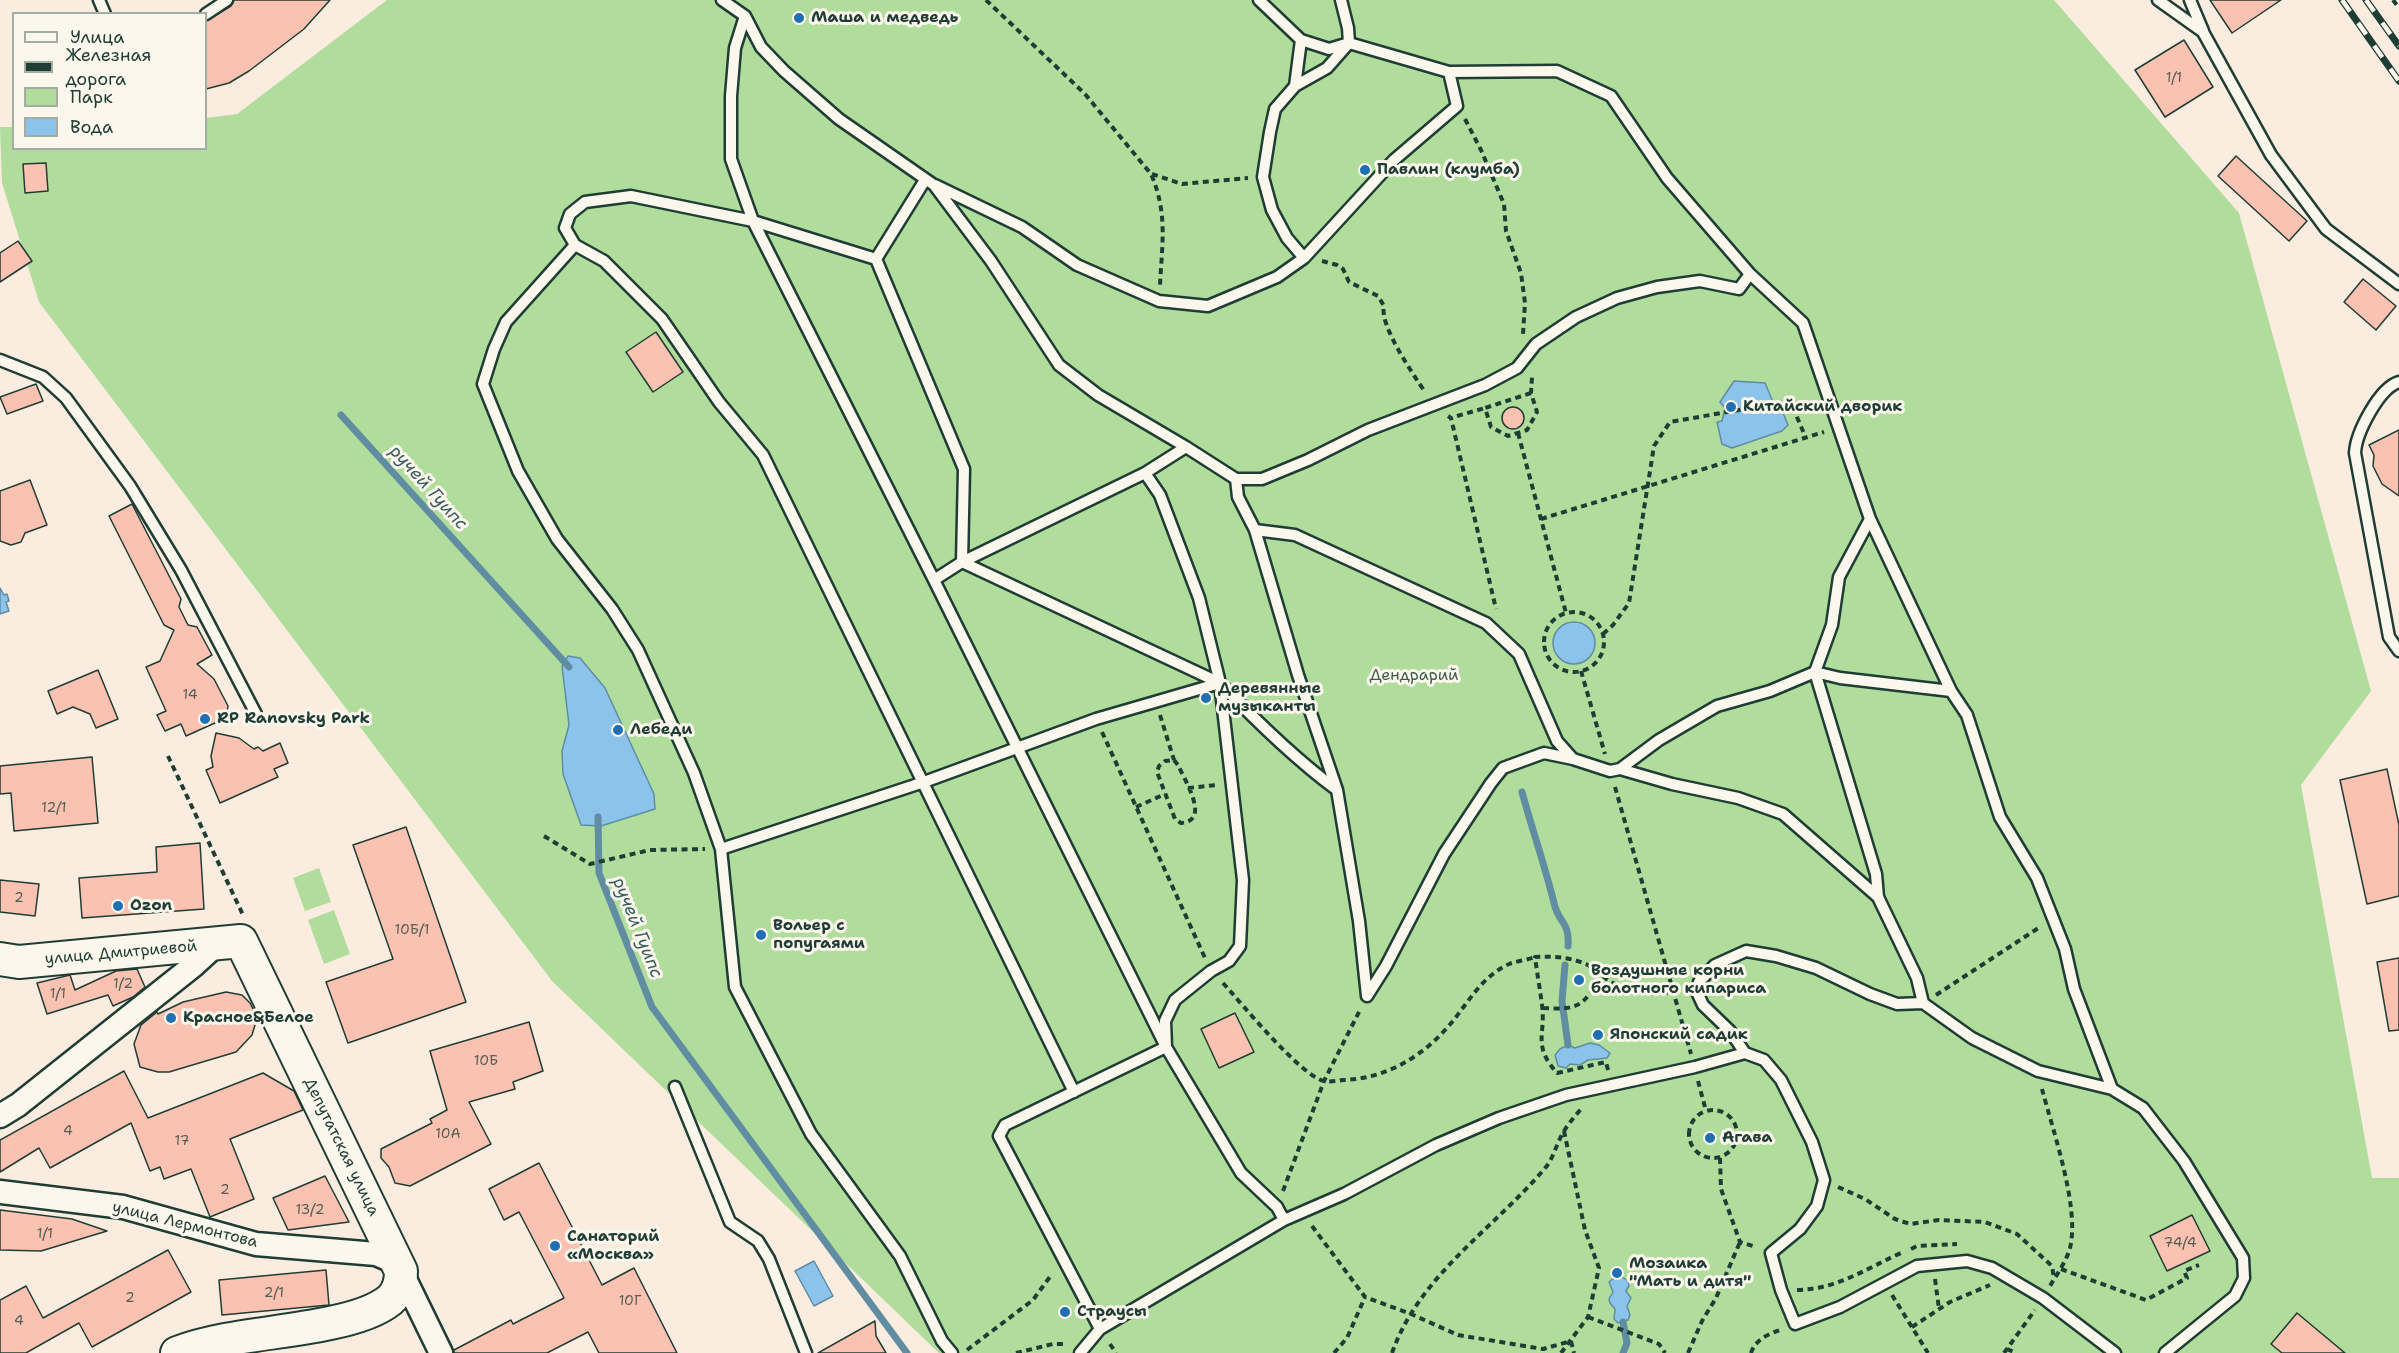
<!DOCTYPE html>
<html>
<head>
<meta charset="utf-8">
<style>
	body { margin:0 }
	#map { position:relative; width:2399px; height:1353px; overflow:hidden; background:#fbece0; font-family:"Shantell Sans",sans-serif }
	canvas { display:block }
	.legend { position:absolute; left:12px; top:12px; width:195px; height:138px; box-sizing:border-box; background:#fbf7ec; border:2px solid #a3ada2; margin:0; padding:8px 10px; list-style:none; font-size:18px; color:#1f3d34 }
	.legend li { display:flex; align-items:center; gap:12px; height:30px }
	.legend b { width:30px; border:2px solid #a3ada2 }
</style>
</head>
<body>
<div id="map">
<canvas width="2399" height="1353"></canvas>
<ul class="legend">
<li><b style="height:8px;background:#fbf7ec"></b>Улица</li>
<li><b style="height:8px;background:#1f3d34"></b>Железная дорога</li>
<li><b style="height:16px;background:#b0dd9c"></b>Парк</li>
<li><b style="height:16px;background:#8bc3ea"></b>Вода</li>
</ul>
</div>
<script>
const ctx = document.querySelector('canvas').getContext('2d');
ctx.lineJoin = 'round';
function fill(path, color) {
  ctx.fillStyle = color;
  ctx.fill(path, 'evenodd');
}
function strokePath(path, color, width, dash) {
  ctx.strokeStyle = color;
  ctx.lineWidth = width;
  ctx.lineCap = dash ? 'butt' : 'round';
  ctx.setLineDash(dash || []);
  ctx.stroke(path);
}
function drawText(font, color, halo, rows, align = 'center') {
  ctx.font = font + ' "Shantell Sans",sans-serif';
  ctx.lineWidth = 6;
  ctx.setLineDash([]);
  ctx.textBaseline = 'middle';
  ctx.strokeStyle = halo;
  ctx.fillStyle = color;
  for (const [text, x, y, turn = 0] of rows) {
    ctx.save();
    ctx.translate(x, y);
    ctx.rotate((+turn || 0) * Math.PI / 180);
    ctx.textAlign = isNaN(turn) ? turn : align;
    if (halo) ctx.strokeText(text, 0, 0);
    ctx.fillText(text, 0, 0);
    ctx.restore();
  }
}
fill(new Path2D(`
	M 387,0 L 2054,0 L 2239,213 L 2371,691 L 2301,785 L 2372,1178 L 2399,1178 L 2399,1353 L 939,1353 L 552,981 L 39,302 L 2,183 L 0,127 L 13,127 L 14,148 L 206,148 L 206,118 L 237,114 Z
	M 319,868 L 331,902 L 305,911 L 293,878 Z
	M 334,910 L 350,954 L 324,964 L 308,920 Z`), '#b0dd9c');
const water = new Path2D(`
	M 1734,381 L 1765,383 L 1776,409 L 1781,408 L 1788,425 L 1782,431 L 1732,448 L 1722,444 L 1717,422 L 1722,421 L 1725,408 L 1720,402 Z
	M 0,588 L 4,595 L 7,594 L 9,601 L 6,602 L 9,611 L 0,614 Z
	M1553 643a21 21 0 1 1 42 0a21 21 0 1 1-42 0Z
	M 568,656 L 580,658 L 605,688 L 654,794 L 655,809 L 601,826 L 581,825 L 563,774 L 562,751 L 569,725 L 562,666 Z
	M 1590,1043 L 1599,1045 L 1610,1053 L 1607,1058 L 1588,1060 L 1580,1065 L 1570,1064 L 1566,1068 L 1558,1066 L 1555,1055 L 1560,1049 L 1568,1045 L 1575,1048 Z
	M 814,1261 L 833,1296 L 814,1306 L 795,1271 Z
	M 1615,1277 L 1622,1277 L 1628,1281 L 1629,1286 L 1626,1291 L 1631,1298 L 1627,1306 L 1630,1315 L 1628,1320 L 1618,1323 L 1614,1319 L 1615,1309 L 1610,1303 L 1609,1299 L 1613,1292 L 1609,1282 Z`);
fill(water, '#8bc3ea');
strokePath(water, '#608da1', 1.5);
strokePath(new Path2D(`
	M 341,415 L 569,667
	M 1522,792 C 1532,829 1545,866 1554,903 C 1558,923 1570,921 1568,946
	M 598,817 L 599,873 L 652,1007 L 907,1353
	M 1565,965 L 1562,1001 L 1568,1045
	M 1623,1353 L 1627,1343 L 1623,1322`), '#608da1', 7);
const building = new Path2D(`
	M 234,0 L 330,0 L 304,29 L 249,71 L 229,83 L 206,89 L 206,21 L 231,6 Z
	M 2210,0 L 2281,0 L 2232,33 Z
	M 2184,40 L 2213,87 L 2165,117 L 2135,70 Z
	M 2236,156 L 2307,221 L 2289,241 L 2218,176 Z
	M 46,163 L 48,191 L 25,193 L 23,164 Z
	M 18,241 L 32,261 L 0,282 L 0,253 Z
	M 2363,279 L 2396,306 L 2376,330 L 2344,302 Z
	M 656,332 L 683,372 L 653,392 L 626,352 Z
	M 36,384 L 43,401 L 7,414 L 0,397 Z
	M1502 418a11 11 0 1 1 22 0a11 11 0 1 1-22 0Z
	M 2399,430 L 2399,496 L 2382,484 L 2373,466 L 2374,455 L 2369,445 Z
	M 30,480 L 47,525 L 25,533 L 21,542 L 11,545 L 0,541 L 0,491 Z
	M 132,504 L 181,599 L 179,607 L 188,625 L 197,627 L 212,655 L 197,664 L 214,679 L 228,706 L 226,718 L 186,736 L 181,724 L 165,731 L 157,715 L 166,711 L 146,667 L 160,661 L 174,630 L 164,625 L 109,516 Z
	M 98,670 L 118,719 L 96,728 L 90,714 L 73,707 L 57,714 L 48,691 Z
	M 216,733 L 239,738 L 254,749 L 258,747 L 263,751 L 280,743 L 288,763 L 274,769 L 278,777 L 220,803 L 206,770 L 213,767 L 211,756 Z
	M 92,757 L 98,823 L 14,831 L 11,793 L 0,794 L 0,766 Z
	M 2387,769 L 2399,825 L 2399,896 L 2367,904 L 2340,780 Z
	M 406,827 L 466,1002 L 348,1043 L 326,982 L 393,959 L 353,845 Z
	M 200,843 L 204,909 L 82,918 L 79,878 L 157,872 L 156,847 Z
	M 0,880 L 39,884 L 35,916 L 0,912 Z
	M 2399,958 L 2399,1030 L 2389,1031 L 2377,962 Z
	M 137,969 L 145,987 L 133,997 L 113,1006 L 108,995 L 47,1014 L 37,983 L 70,975 L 75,990 L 116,971 Z
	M 226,992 L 242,995 L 250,1003 L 255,1013 L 255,1025 L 252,1035 L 236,1052 L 169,1072 L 158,1072 L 140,1067 L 134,1044 L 141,1025 L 157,1012 L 158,1014 L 183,1002 Z
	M 1235,1013 L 1254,1052 L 1219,1068 L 1201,1029 Z
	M 529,1022 L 543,1071 L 513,1082 L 515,1089 L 469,1102 L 491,1144 L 410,1186 L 395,1183 L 389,1167 L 381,1158 L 381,1149 L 432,1123 L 430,1119 L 447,1110 L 430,1051 Z
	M 124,1071 L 148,1118 L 263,1073 L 294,1091 L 303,1110 L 230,1139 L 254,1199 L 210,1217 L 191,1169 L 164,1179 L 160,1167 L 150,1171 L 131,1123 L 50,1168 L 39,1148 L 0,1172 L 0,1140 Z
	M 539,1163 L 602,1285 L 634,1268 L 677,1353 L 599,1353 L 588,1332 L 547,1353 L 454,1353 L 454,1350 L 511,1320 L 513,1324 L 564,1298 L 519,1212 L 504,1220 L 489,1189 Z
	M 325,1176 L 349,1222 L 288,1230 L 273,1198 Z
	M 0,1210 L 72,1219 L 107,1231 L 41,1251 L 0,1250 Z
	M 2192,1215 L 2210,1251 L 2167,1271 L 2150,1236 Z
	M 168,1250 L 191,1292 L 92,1347 L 79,1323 L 26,1353 L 0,1353 L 0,1300 L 26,1286 L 43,1318 Z
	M 326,1270 L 329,1305 L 222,1315 L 219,1280 Z
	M 2297,1313 L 2345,1353 L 2282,1353 L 2271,1344 Z
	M 875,1321 L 876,1336 L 886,1353 L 818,1353 Z`);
fill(building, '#fbc1b1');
strokePath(building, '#1f3d34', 1.5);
const lane = new Path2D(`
	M 99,0 L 105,14
	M 722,0 L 745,16 L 761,47 L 784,71 L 839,119 L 934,185 L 991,261 L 1059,365 L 1098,395 L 1186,447 L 1236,479 L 1262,479 L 1308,460 L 1368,430 L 1485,385 L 1517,368 L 1536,344 L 1576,317 L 1617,298 L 1657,287 L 1700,281 L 1739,289 L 1750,274
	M 1259,0 L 1301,40 L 1329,49 L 1349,43
	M 1341,0 L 1348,28 L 1349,43 L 1449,72 L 1557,71 L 1611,96 L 1667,178 L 1750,274 L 1803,323 L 1870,519 L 1839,577 L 1832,625 L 1815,672 L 1840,678 L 1951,691 L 1967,715 L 2000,817 L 2037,878 L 2065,949 L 2074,989 L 2112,1089 L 2143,1108 L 2184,1161 L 2243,1258 L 2244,1278 L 2235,1296 L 2165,1353
	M 2158,0 L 2203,32 L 2271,155 L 2326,229 L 2399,284
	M 2190,0 L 2203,31
	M 206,14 L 227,0
	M 745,16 L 735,48 L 731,96 L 731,159 L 753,221 L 934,580 L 1166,1047 L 1241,1173 L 1277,1207 L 1284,1220
	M 1295,86 L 1301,40
	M 925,180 L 876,259 L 964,469 L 962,562 L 1145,473
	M 935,185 L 1022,227 L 1077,265 L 1159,301 L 1208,306 L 1277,277 L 1304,258 L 1394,160 L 1457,106 L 1449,72
	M 575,245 L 506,322 L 494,349 L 483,384 L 518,471 L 557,539 L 612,609 L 638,650 L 694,773 L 721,849 L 735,987 L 811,1134 L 900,1256 L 942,1341 L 952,1353
	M 1304,258 L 1287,238 L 1272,210 L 1263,177 L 1270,132 L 1275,109 L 1295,86 L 1327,68 L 1349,43
	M 876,259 L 753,221 L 631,196 L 585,202 L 570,214 L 565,228 L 575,245 L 604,261 L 662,319 L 719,402 L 763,455 L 1074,1092
	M 0,360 L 43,377 L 66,398 L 130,486 L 181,570 L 256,714
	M 2399,382 C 2379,388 2356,433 2355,453 L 2389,637 L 2399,651
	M 1236,479 L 1238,497 L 1255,530 L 1295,535 L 1486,623 L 1519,654 L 1557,741 L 1573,759 L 1610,771 L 1620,769 L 1672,784 L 1738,798 L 1783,814 L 1878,897 L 1917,978 L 1923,1003
	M 1870,519 L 1951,691
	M 1255,530 L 1298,675 L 1337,790 L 1359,921 L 1367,996
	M 934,580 L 962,562 L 1220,683
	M 1620,769 L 1659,740 L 1717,706 L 1770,691 L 1815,672 L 1876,874 L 1878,897
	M 721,849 L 924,782 L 1096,719 L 1220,683 C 1257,722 1294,758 1337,790
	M 1367,996 L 1386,966 L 1444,854 L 1491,783 L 1503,768 L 1544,753 L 1573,759
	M 1745,1053 L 1730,1031 L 1703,1005 L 1697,992 L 1699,982 L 1715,965 L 1746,951 L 1776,956 L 1816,968 L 1870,994 L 1897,1004 L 1923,1003 L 1972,1038 L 2038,1071 L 2112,1089
	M 675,1087 L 730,1222 L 758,1241 L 769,1259 L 806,1353
	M 1100,1329 L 999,1136 L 1005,1125 L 1166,1047 L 1165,1021 L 1175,1000 L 1211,971 L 1229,961 L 1240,946 L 1243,880 L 1220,683 L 1199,598 L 1160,495 L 1145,473 L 1186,447
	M 1080,1353 L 1100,1329 L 1284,1220 L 1344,1194 L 1436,1145 L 1499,1118 L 1566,1095 L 1695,1067 L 1745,1053 L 1764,1060 L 1781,1080 L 1812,1142 L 1824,1180 L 1817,1206 L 1800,1229 L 1771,1253 L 1781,1290 L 1795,1324 L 1840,1307 L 1917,1266 L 1967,1261 L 1992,1268 L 2043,1298 L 2115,1353`);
const street = new Path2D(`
	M 0,1116 L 18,1105 L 193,966 L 217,944
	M 0,1192 L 123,1207 L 256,1244 L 376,1254 L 390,1260 L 401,1271 L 441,1353`);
const secondary = new Path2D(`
	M 0,959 L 19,962 L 241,941 L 401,1271 C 401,1282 399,1292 390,1300 C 374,1313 350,1319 330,1323 C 280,1334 225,1335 177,1353`);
strokePath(lane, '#1f3d34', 15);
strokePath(street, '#1f3d34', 27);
strokePath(secondary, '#1f3d34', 36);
strokePath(new Path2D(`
	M 986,0 L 1085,94 L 1151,174 C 1168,213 1162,244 1160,285
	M 2393,0 L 2399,8
	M 1465,119 L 1481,150 L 1504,204 L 1506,231 L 1521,273 L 1525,303 L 1523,334
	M 1152,174 L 1182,184 L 1248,178
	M 1322,261 L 1337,265 L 1343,269 L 1349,282 L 1378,296 L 1384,306 C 1379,325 1413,374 1425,392
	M 1531,393 L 1485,408 L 1491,427 L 1508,436 L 1527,430 L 1537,412 L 1531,393 L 1532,377
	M 1448,416 L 1451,418 L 1496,609
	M 1457,416 L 1485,408
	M 1518,433 L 1566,613
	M 1541,519 L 1824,432
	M1544 642a30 30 0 1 1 60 0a30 30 0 1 1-60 0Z
	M 1603,634 L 1613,625 L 1629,603 L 1654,446 L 1670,422 L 1790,401 L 1806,438
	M 1581,671 L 1605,754
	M 1160,715 L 1174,760
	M 1102,732 L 1205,958
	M 168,756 L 243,915
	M 1174,760 L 1178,765 C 1185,781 1211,821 1181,823 L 1175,819 L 1157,772 L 1159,766 L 1165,761 Z
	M 1615,787 L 1691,1054
	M 1188,788 L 1217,785
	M 1136,807 L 1165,794
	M 544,836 L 590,864 L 650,850 L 705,849
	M 1223,983 C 1242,1004 1301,1076 1324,1081 C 1330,1082 1337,1081 1343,1080 C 1383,1079 1419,1059 1446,1029 C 1467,1006 1479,978 1509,964 C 1517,961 1527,960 1535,957
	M 1936,995 L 2040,927
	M 1543,1008 C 1581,1010 1581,1006 1603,976
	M 1608,1070 L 1606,1062 L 1557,1073 C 1532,1045 1546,1035 1542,1005 C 1540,989 1537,973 1535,957 C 1553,956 1569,957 1586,964 C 1596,969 1603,978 1613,983 C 1633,994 1660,997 1681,989
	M 1698,1081 L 1706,1111
	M 2042,1089 C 2053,1131 2080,1208 2070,1248 C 2066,1262 2057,1274 2050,1286
	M1689 1134a24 24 0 1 1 48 0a24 24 0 1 1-48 0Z
	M 1720,1158 L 1721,1189 L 1740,1242 L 1756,1247
	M 1838,1187 L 1865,1199 L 1895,1219 L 1910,1224 L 1939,1220 L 1985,1222 L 2017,1234 L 2052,1266 L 2054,1278
	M 1283,1191 L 1324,1081 L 1360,1010
	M 1312,1226 L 1365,1297 L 1411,1314 L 1458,1335 L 1543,1349 L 1571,1341 L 1574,1353
	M 1911,1249 L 1917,1246 L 1957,1244
	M 2061,1269 L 2146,1300 L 2187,1278 L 2184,1271 L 2199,1265
	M 1935,1279 L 1939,1309
	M 1797,1290 C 1838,1289 1865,1269 1901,1253
	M 1892,1295 L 1928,1353
	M 1588,1317 L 1659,1344 L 1665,1353
	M 1912,1327 L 1950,1302 L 1990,1285
	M 1110,1344 L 1116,1353
	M 2007,1349 L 2016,1353
	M 967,1350 L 1033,1300 L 1052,1274
	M 1016,1353 L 1053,1344 L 1067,1344
	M 1334,1353 L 1347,1338 L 1365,1297
	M 1392,1353 C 1420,1274 1494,1229 1546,1167 C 1554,1157 1557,1142 1564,1131 C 1569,1123 1575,1116 1581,1109
	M 1561,1353 L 1588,1317 L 1599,1268 L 1585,1230 L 1564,1131
	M 1688,1353 L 1702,1321 L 1716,1298 L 1740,1242
	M 1751,1353 C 1755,1340 1768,1334 1780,1330
	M 2004,1353 L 2035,1310`), '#1f3d34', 4, [6, 4.5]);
strokePath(lane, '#fbf7ec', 10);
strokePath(street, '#fbf7ec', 22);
strokePath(secondary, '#fbf7ec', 32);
const rail = new Path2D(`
	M 2342,0 L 2399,81
	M 2366,0 L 2399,46`);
strokePath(rail, '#1f3d34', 7);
strokePath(rail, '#fbf7ec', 4.5, [14]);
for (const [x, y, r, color] of [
	[799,18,6,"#1f6fb2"],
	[1365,170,6,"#1f6fb2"],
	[1731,407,6,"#1f6fb2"],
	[1206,698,6,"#1f6fb2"],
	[205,719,6,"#1f6fb2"],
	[618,730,6,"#1f6fb2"],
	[118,906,6,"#1f6fb2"],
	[761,935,6,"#1f6fb2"],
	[1579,980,6,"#1f6fb2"],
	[171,1018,6,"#1f6fb2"],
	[1598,1035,6,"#1f6fb2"],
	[1710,1138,6,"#1f6fb2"],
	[555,1246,6,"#1f6fb2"],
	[1617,1273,6,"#1f6fb2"],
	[1065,1312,6,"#1f6fb2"]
]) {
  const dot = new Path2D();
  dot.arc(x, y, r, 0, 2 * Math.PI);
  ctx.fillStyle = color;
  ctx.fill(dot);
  strokePath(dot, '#fbf7ec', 2);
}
drawText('14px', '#565e53', null, [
	["1/1",2174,78],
	["14",190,695],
	["12/1",54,808],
	["2",19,898],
	["10Б/1",412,930],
	["1/2",123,984],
	["1/1",58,994],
	["10Б",486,1061],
	["4",68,1131],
	["10А",448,1134],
	["17",182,1141],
	["2",225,1190],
	["13/2",310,1210],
	["1/1",45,1234],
	["74/4",2180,1243],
	["2/1",274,1293],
	["2",130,1298],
	["10Г",630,1301],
	["4",19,1321]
]);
drawText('bold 16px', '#1f3d34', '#fbf7ec', [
	["Маша и медведь",811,18],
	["Павлин (клумба)",1377,170],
	["Китайский дворик",1743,407],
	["Деревянные",1218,689],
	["музыканты",1218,707],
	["RP Ranovsky Park",217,719],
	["Лебеди",630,730],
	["Ozon",130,906],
	["Вольер с",773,926],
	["попугаями",773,944],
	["Воздушные корни",1591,971],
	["болотного кипариса",1591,989],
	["Красное&Белое",183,1018],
	["Японский садик",1610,1035],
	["Агава",1722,1138],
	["Санаторий",567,1237],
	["«Москва»",567,1255],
	["Мозаика",1629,1264],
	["\"Мать и дитя\"",1629,1282],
	["Страусы",1077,1312]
], 'left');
drawText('16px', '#3c5d49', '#fbf7ec', [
	["Дендрарий",1414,676]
]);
drawText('16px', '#1f3d34', '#fbf7ec', [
	["улица Дмитриевой",121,953,-5],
	["Депутатская улица",341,1147,64],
	["улица Лермонтова",185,1225,14]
]);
drawText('italic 18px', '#3a5e62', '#fbf7ec', [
	["ручей Гуипс",428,488,48],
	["ручей Гуипс",637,928,68]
]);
</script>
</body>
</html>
